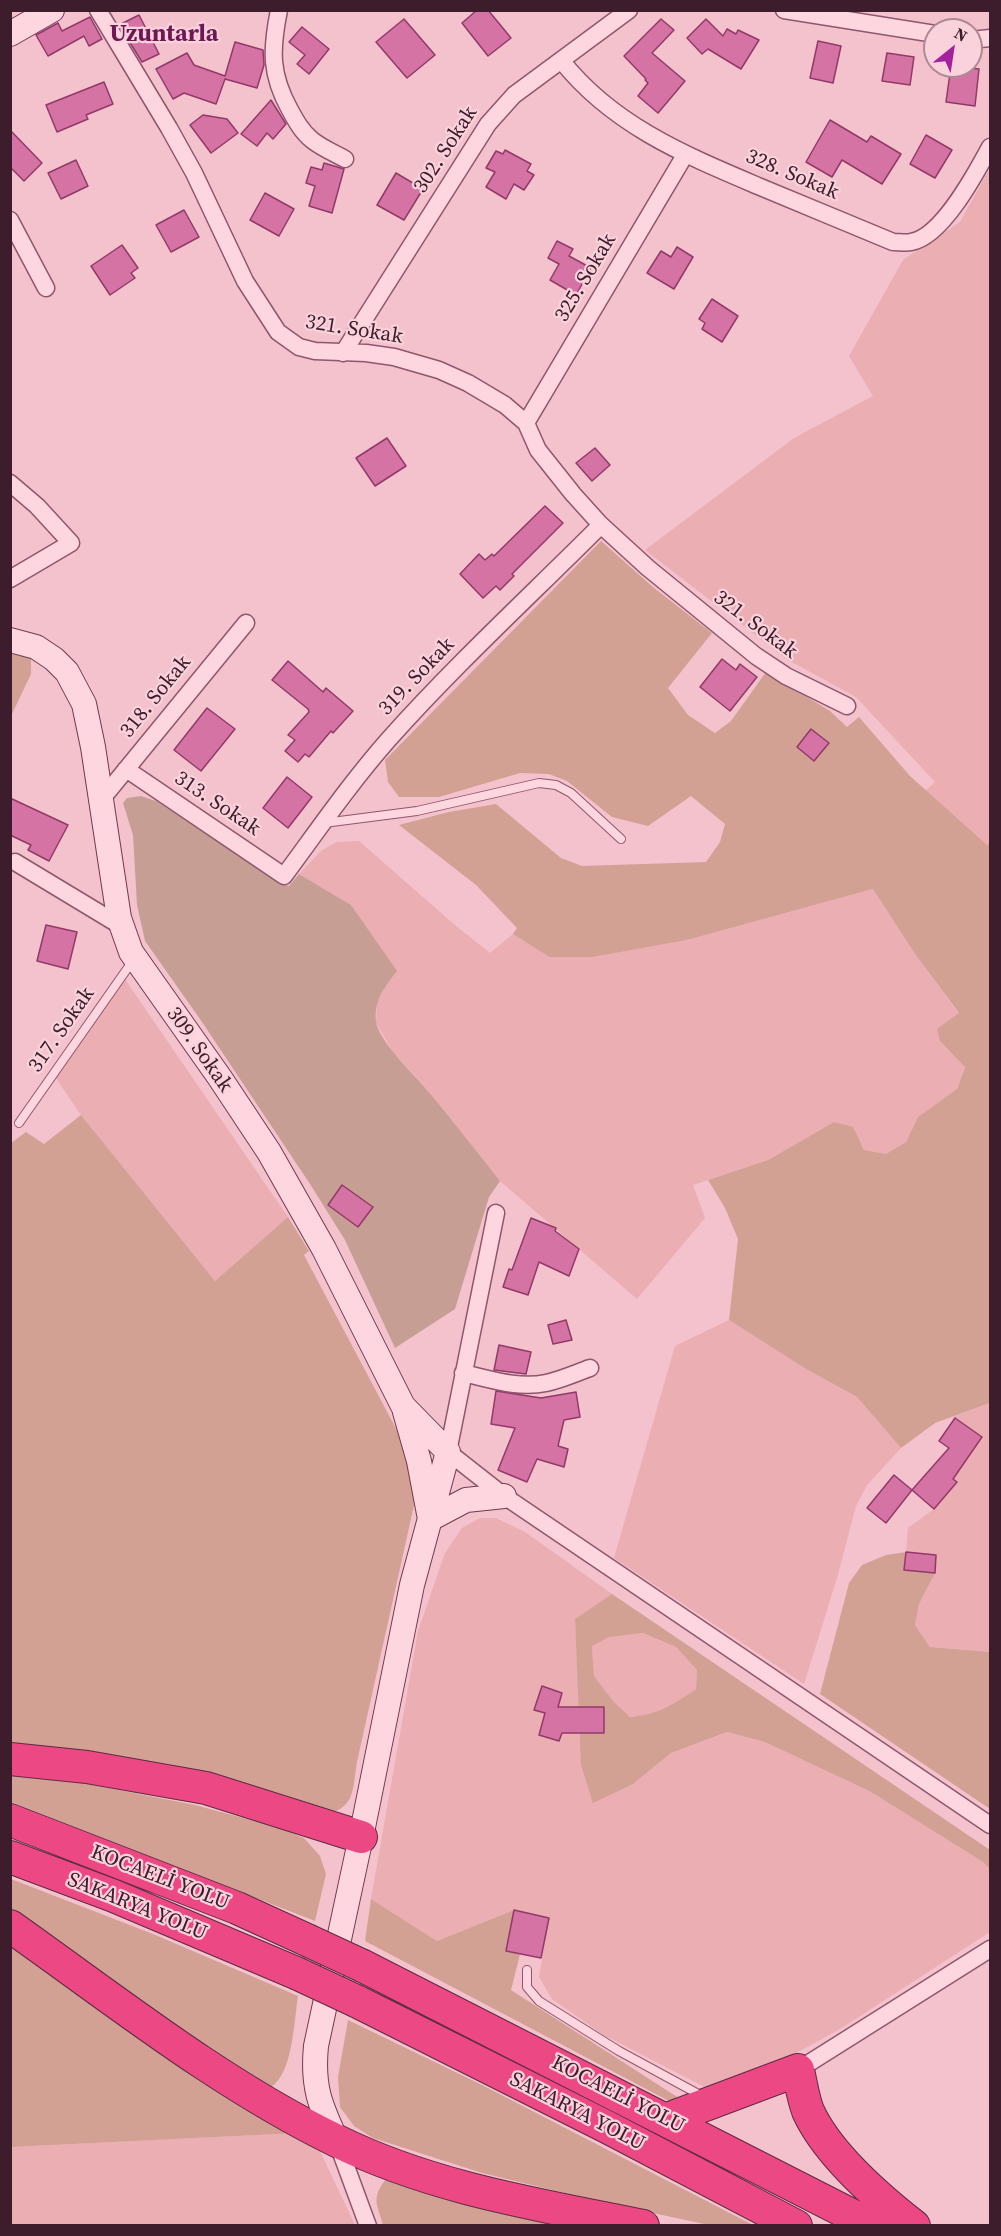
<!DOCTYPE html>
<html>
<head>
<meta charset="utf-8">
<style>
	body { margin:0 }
	#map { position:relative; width:1001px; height:2236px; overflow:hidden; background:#f3c2cd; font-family:"Source Serif 4",serif }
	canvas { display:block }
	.frame { position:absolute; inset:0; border:12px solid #3d1c2b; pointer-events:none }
	.north { position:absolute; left:923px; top:18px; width:60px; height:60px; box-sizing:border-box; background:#f9d2db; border:2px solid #ae8995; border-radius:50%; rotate:30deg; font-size:16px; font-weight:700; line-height:24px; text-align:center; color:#3d1c2b }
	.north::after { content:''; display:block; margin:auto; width:21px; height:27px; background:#a61f9d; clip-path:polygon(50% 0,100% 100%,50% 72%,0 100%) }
</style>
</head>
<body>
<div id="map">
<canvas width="1001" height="2236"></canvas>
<div class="frame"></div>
<div class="north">N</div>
</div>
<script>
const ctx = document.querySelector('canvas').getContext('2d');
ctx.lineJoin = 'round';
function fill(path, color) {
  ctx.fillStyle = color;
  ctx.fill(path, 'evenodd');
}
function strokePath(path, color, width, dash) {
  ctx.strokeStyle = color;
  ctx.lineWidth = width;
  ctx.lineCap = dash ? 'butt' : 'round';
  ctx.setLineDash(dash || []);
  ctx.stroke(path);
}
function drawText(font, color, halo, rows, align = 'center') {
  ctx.font = font + ' "Source Serif 4",serif';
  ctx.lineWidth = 4.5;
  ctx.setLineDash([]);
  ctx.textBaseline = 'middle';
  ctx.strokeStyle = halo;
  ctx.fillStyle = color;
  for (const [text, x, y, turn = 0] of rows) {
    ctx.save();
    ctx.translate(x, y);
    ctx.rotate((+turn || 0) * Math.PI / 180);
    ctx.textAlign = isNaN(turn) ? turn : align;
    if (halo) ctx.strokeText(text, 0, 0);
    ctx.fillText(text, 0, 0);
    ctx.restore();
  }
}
fill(new Path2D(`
	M 990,168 L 990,843 L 987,845 L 925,791 L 935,782 L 856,697 L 788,660 L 645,550 L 794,438 L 873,396 L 849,356 L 903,260 L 960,222 Z
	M 359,841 L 456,926 L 490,953 L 513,934 L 549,957 L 593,957 L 687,940 L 873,889 L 915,954 L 959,1014 L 940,1041 L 965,1066 L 957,1089 L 918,1117 L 906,1142 L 886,1154 L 864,1150 L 853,1128 L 834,1122 L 768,1160 L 693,1185 L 705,1218 L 637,1299 L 500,1181 L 432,1095 L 393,1052 L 376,1023 L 377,1004 L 384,987 L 351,905 L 299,874 L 322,850 L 337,842 Z
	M 122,975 L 288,1217 L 215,1281 L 81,1115 L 53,1074 Z
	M 729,1320 L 806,1369 L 857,1397 L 901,1448 L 867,1485 L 856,1506 L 837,1578 L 804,1684 L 614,1558 L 675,1346 Z
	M 990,1403 L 990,1652 L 930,1647 L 915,1625 L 919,1604 L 935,1573 L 936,1555 L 906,1552 L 908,1528 L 934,1509 L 956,1482 L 951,1477 L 967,1460 L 982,1437 L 953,1417 Z
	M 480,1518 L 496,1518 L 525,1532 L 612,1594 L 575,1619 L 578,1681 L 633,1784 L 671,1753 L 727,1732 L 765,1742 L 871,1792 L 983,1862 L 990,1869 L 990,1932 L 840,2029 L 753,2077 L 714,2092 L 602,2034 L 552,1999 L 539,1977 L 549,1918 L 514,1910 L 437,1941 L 371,1899 L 418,1631 L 445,1553 L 462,1528 Z
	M 643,1633 L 676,1647 L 697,1670 L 696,1689 L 676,1703 L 649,1715 L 630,1717 L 614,1702 L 594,1676 L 592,1645 L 608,1637 Z
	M 297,2133 L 320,2151 L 355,2225 L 11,2225 L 10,2147 Z`), '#eaaeb3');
fill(new Path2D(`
	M 601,541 L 654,588 L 712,633 L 668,688 L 688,715 L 715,733 L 731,721 L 766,672 L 830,711 L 847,727 L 859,717 L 910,776 L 987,845 L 990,843 L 990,1403 L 935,1423 L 901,1448 L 857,1397 L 806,1369 L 729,1320 L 738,1239 L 725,1208 L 708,1180 L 768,1160 L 834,1122 L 853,1127 L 864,1150 L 886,1154 L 906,1142 L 918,1117 L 957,1089 L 965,1067 L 940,1041 L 937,1029 L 959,1013 L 915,954 L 873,889 L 687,940 L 593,957 L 549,957 L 513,934 L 517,928 L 476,885 L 399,825 L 449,812 L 496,804 L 561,858 L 582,866 L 706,862 L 720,842 L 725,824 L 691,796 L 648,826 L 612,817 L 567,781 L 549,774 L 520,773 L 439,797 L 399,797 L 388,782 L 385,760 Z
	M 11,654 L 31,658 L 31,674 L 11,716 Z
	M 81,1115 L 215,1281 L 288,1217 L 309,1251 L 304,1255 L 401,1438 L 412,1476 L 414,1505 L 357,1762 C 353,1783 356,1805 333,1812 L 217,1774 L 155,1762 L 11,1747 L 11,1143 L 26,1132 L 44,1144 Z
	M 906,1552 L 905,1570 L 935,1573 L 919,1604 L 915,1625 L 930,1647 L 990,1652 L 990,1809 L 820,1694 L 849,1583 L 862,1565 L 886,1555 Z
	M 612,1594 L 990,1850 L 990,1869 L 983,1862 L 871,1792 L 765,1742 L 727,1732 L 671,1753 L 633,1784 L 593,1803 L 581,1765 L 575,1619 ZM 643,1633 L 676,1647 L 697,1670 L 696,1689 C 674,1704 657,1715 630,1717 L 614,1702 L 594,1676 L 592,1646 L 609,1637 Z
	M 11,1774 L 83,1783 L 195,1805 L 277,1827 L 304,1838 L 320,1856 L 326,1874 L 315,1921 L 11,1802 Z
	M 11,1879 L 153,1934 L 298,1996 C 294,2021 293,2073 271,2087 L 256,2079 L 158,2014 L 11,1908 Z
	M 371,1899 L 437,1941 L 514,1910 L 506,1951 L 520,1954 L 511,1990 L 685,2102 L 669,2101 L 365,1941 Z
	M 10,1946 L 221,2091 L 297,2133 L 11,2147 Z
	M 348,2020 L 480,2084 L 753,2225 L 709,2225 L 606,2203 L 482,2173 L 373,2138 L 354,2126 L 340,2107 L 338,2077 Z
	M 386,2179 L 579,2225 L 383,2225 C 377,2204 371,2198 386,2179 Z`), '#d3a094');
fill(new Path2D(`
	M 141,796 L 156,801 L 279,882 L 289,886 L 299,874 L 351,905 L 397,971 C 385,986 374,1000 376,1021 C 378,1042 420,1080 434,1098 C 456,1125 478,1153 500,1181 L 489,1197 L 455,1309 L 395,1348 L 345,1240 L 310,1184 L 200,1019 L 145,941 L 137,905 L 133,835 L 123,803 L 127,798 Z`), '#c79e94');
const building = new Path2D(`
	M 477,10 L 488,10 L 511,38 L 488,56 L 462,23 Z
	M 139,15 L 159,54 L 142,62 L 119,25 Z
	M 90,17 L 102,39 L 89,46 L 84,36 L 48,56 L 36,35 L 58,23 L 62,31 Z
	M 404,19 L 435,55 L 407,78 L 376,42 Z
	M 661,19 L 674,30 L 652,53 L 685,81 L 658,113 L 638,96 L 648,83 L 645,80 L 646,79 L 624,56 Z
	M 706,19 L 723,36 L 727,29 L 736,34 L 738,30 L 759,40 L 741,69 L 708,49 L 702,54 L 687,38 Z
	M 302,27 L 329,49 L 309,74 L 297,64 L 305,55 L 289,42 Z
	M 818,41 L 841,46 L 833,83 L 810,78 Z
	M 235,42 L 263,50 L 264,65 L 257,88 L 225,79 L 216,104 L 184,93 L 173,99 L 156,69 L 187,53 L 194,65 L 225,76 Z
	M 887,53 L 914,57 L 910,85 L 882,81 Z
	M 951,66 L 979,69 L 975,106 L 946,102 Z
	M 104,82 L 113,104 L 86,115 L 88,119 L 57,132 L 46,105 Z
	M 271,100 L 286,124 L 273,139 L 267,133 L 257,146 L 241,134 Z
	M 203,115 L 227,119 L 238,133 L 211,153 L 190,125 Z
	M 830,120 L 867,142 L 871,136 L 901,154 L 882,184 L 842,160 L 832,177 L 806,162 Z
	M 10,130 L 42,163 L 24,181 L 10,167 Z
	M 926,135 L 952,150 L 935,178 L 910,164 Z
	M 505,150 L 531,164 L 527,171 L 534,175 L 524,190 L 514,184 L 506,199 L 486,187 L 495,172 L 486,168 L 496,151 L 503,154 Z
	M 76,160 L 88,186 L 61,199 L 48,173 Z
	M 324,163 L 344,169 L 332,213 L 309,206 L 315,186 L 306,183 L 311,167 L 322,170 Z
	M 396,173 L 423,189 L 404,220 L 377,205 Z
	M 265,193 L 294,209 L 279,236 L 250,220 Z
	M 184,210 L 199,237 L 171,252 L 156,225 Z
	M 557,241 L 573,249 L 569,256 L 591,268 L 576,295 L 550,280 L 559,264 L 548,258 Z
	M 122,245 L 138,268 L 131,273 L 135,278 L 110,295 L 91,266 Z
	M 677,247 L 693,257 L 674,289 L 647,273 L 661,251 L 671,257 Z
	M 712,299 L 738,316 L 722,342 L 702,329 L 705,323 L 699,319 Z
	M 387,438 L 406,466 L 375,486 L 356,458 Z
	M 595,448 L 610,465 L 592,481 L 576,463 Z
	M 545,506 L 563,523 L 512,574 L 514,576 L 500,590 L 496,586 L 483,598 L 460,574 L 479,554 L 485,560 L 492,554 L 494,556 Z
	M 722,659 L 736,670 L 740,664 L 757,677 L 730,711 L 700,687 Z
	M 288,661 L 323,692 L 326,688 L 353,711 L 333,733 L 331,731 L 309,757 L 305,754 L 298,762 L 285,751 L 295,740 L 288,735 L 309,712 L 308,709 L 272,680 Z
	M 207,708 L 235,729 L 201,771 L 174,750 Z
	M 811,729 L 829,743 L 814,761 L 797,747 Z
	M 287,777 L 312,797 L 288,828 L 263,808 Z
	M 10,798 L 68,825 L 49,861 L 28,850 L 31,845 L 10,835 Z
	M 46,925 L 77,932 L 68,969 L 37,961 Z
	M 342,1185 L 373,1207 L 358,1227 L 328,1205 Z
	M 531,1218 L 556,1228 L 555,1231 L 579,1249 L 569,1276 L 539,1262 L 528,1295 L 503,1287 L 509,1269 L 512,1270 Z
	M 566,1320 L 572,1340 L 553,1344 L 548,1325 Z
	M 499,1345 L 531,1352 L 526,1374 L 494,1370 Z
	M 496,1391 L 541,1398 L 576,1392 L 580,1417 L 564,1420 L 558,1446 L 568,1449 L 564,1467 L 537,1459 L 527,1482 L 498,1470 L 515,1428 L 491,1424 Z
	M 955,1418 L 982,1437 L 953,1479 L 957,1482 L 934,1509 L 912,1490 L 949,1448 L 939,1441 Z
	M 894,1475 L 912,1490 L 886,1523 L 867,1508 Z
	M 906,1552 L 936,1555 L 935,1573 L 904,1570 Z
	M 542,1686 L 562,1693 L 558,1707 L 604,1707 L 604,1733 L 562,1733 L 559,1741 L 539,1735 L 545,1713 L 534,1710 Z
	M 514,1910 L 549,1918 L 541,1958 L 506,1951 Z`);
fill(building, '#d673a5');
strokePath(building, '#923968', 1.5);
const lane = new Path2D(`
	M 324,823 L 417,811 L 539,783 L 556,785 L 571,793 L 621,839
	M 19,1123 L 134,959
	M 527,1970 L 527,1987 L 539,2001 L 619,2051 L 702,2096`);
const street = new Path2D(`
	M 98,10 L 169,128 L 194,173 L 245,281 L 278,332 L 299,347 L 315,351 L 366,353 L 394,357 L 439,370 L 468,383 L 505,405 L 526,423 L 538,450 L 573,494 L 601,525 L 648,568 L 756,656 L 786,676 L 847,706
	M 279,10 C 271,50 270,74 290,110 C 296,121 302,132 312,140 C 322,148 334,153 345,159
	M 784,10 L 935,34
	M 971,40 L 990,38
	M 561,60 C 612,125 685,155 758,186 C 803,205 848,223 893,242 C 899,242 906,243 911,242 C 942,237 976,173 990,147
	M 10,220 L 46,288
	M 343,353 L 488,124 L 514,95 L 629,10
	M 526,423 L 685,155
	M 10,483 L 37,506 L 71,543 L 10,579
	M 126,769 L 284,876 C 318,830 351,782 389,739 C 456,664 530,596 601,525
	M 101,800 L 246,623
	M 15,862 L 121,926
	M 496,1213 L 448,1452 L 504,1496 L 990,1825
	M 463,1373 C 490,1379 518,1389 546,1383 C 561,1380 576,1373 590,1368
	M 798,2070 L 990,1949
	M 337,2142 L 368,2226`);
const secondary = new Path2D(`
	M 10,34 L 52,10
	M 10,640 L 36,647 L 54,659 L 67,672 L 84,704 L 93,747 L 119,918 L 131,952 L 220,1078 L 269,1152 L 324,1249 L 403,1406 L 448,1452 L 412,1585 L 361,1837 L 316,2046 C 312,2087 320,2105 337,2142
	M 405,1412 L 419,1461 L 430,1519 L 466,1500 L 504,1496`);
const highway = new Path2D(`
	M 10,1759 L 87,1767 L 206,1788 L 361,1837
	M 10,1820 L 237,1908 L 307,1940
	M 10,1857 L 114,1896 L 296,1973
	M 10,1926 C 116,2001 220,2084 337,2141 C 432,2188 540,2205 643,2226
	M 363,1966 L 873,2226
	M 356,2001 L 607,2127 L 796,2226
	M 665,2120 L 798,2070 C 801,2083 803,2098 808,2111 C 827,2153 877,2197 914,2226`);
strokePath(lane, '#8f566d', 10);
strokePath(street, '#8f566d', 19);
strokePath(secondary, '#713951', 26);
strokePath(highway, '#5d2b42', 34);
strokePath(lane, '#fdd6df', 8);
strokePath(street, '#fdd6df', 16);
strokePath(secondary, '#fdd6df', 24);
strokePath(highway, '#ec4884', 32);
const highwayBridge = new Path2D(`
	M 307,1940 L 363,1966
	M 296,1973 L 356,2001`);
strokePath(highwayBridge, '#5d2b42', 34, []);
strokePath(highwayBridge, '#ec4884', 32);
drawText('21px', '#3d1c2b', '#f9d2db', [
	["302. Sokak",446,150,-57],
	["328. Sokak",792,175,23],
	["325. Sokak",586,278,-59],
	["321. Sokak",354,330,9],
	["321. Sokak",755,625,37],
	["319. Sokak",417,677,-46],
	["318. Sokak",156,697,-51],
	["313. Sokak",217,804,34],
	["317. Sokak",62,1030,-55],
	["309. Sokak",199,1050,55],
	["KOCAELİ YOLU",160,1878,21],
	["SAKARYA YOLU",137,1907,22],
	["KOCAELİ YOLU",618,2095,27],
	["SAKARYA YOLU",577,2112,27]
]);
drawText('bold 24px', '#6f1656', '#f9d2db', [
	["Uzuntarla",164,35]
]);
</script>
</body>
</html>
